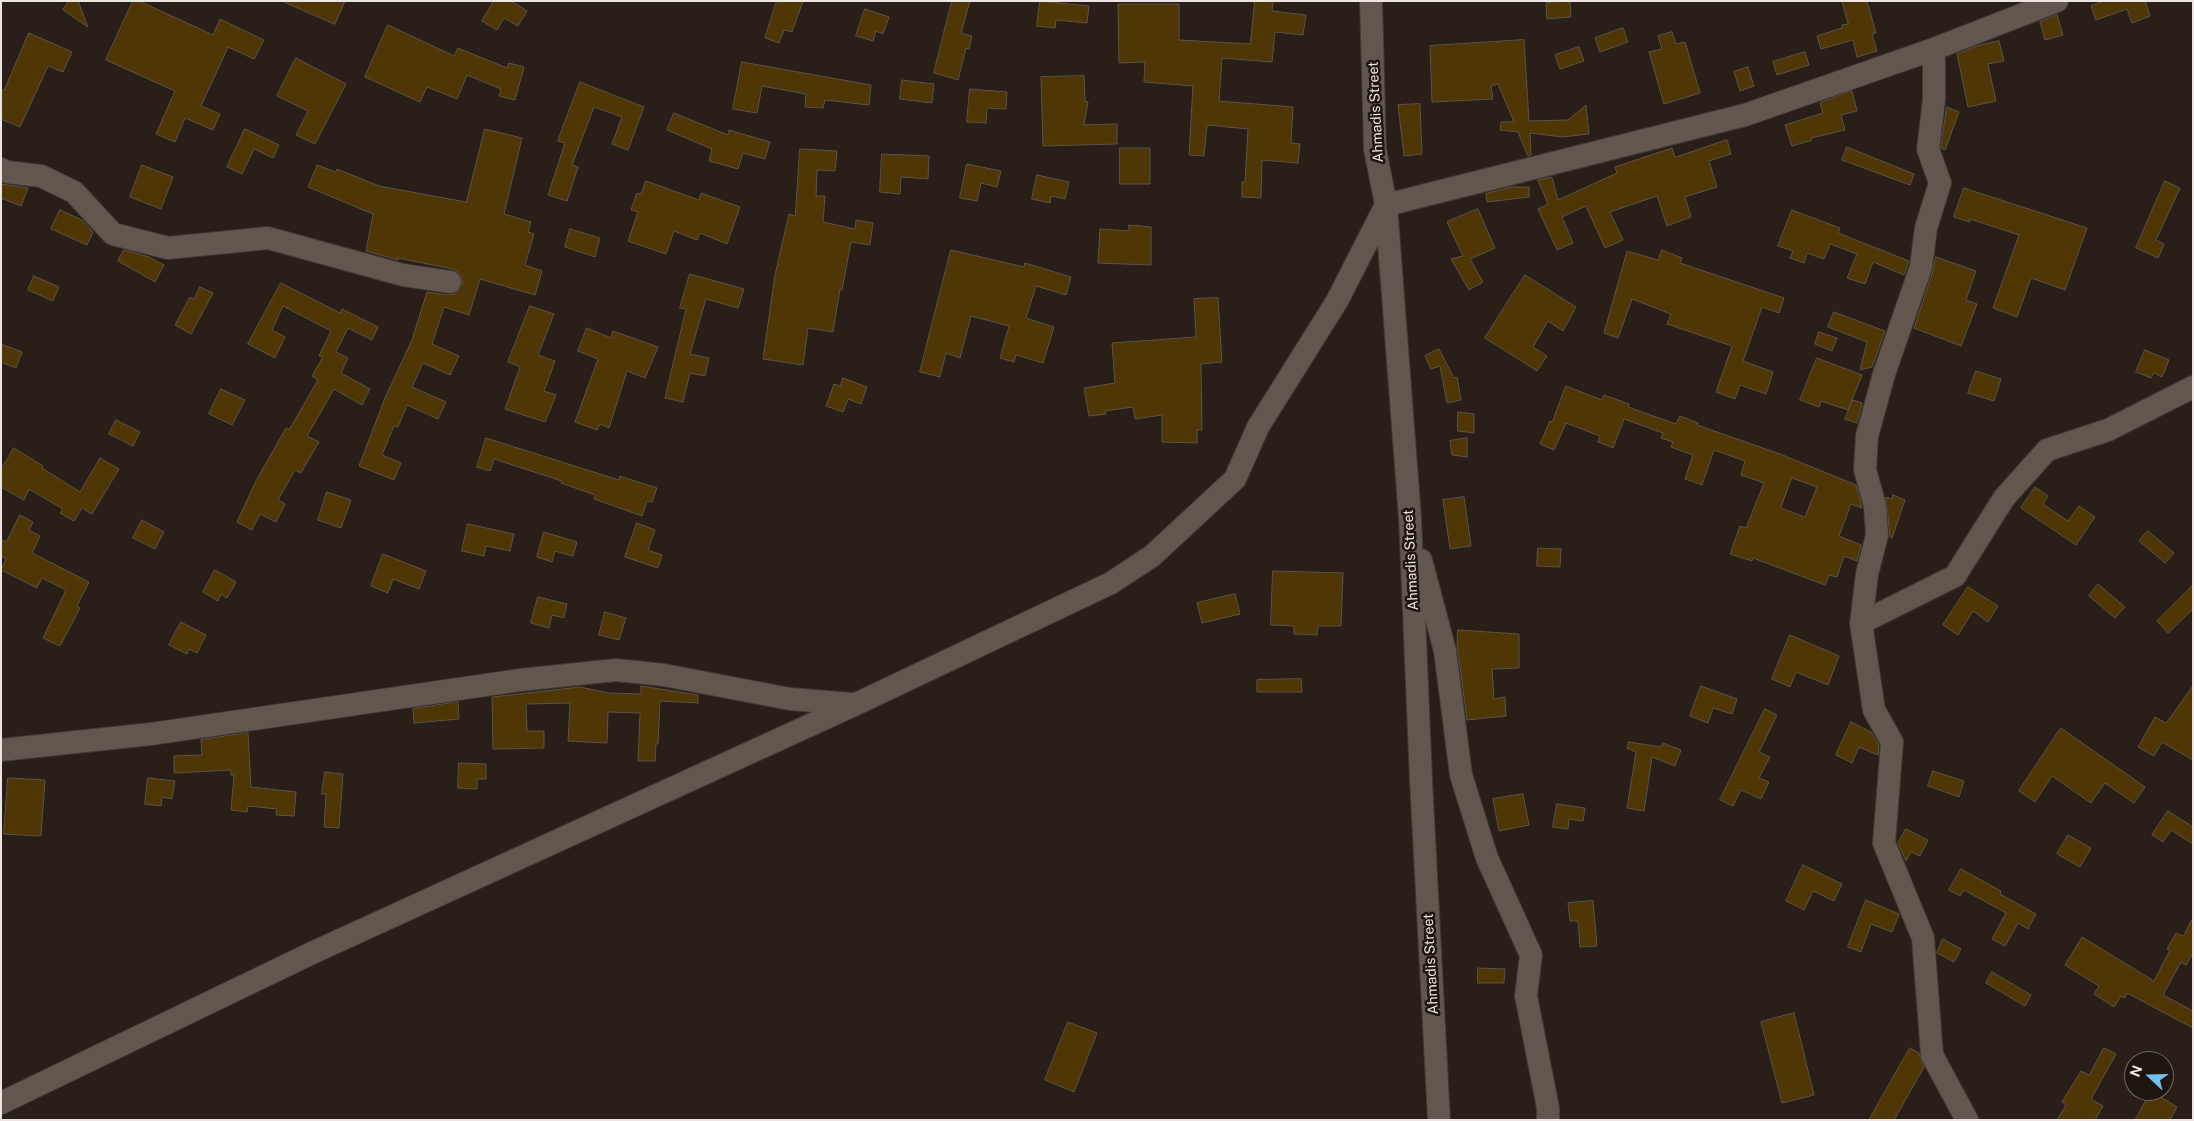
<!DOCTYPE html>
<html>
<head>
<meta charset="utf-8">
<style>
	body { margin:0 }
	#map { position:relative; width:2194px; height:1121px; overflow:hidden; background:#291e18; font-family:"Public Sans",sans-serif }
	canvas { display:block }
	.frame { position:absolute; inset:0; border:2px solid #ede5e1; pointer-events:none }
	.north { position:absolute; left:2124px; top:1051px; width:50px; height:50px; box-sizing:border-box; background:#1f150f; border:1px solid #716863; border-radius:50%; rotate:291deg; font-size:14px; font-weight:700; line-height:20px; text-align:center; color:#ede5e1 }
	.north::after { content:''; display:block; margin:auto; width:18px; height:22px; background:#72c1f5; clip-path:polygon(50% 0,100% 100%,50% 72%,0 100%) }
</style>
</head>
<body>
<div id="map">
<canvas width="2194" height="1121"></canvas>
<div class="frame"></div>
<div class="north">N</div>
</div>
<script>
const ctx = document.querySelector('canvas').getContext('2d');
ctx.lineJoin = 'round';
function fill(path, color) {
  ctx.fillStyle = color;
  ctx.fill(path, 'evenodd');
}
function strokePath(path, color, width, dash) {
  ctx.strokeStyle = color;
  ctx.lineWidth = width;
  ctx.lineCap = dash ? 'butt' : 'round';
  ctx.setLineDash(dash || []);
  ctx.stroke(path);
}
function drawText(font, color, halo, rows, align = 'center') {
  ctx.font = font + ' "Public Sans",sans-serif';
  ctx.lineWidth = 5;
  ctx.setLineDash([]);
  ctx.textBaseline = 'middle';
  ctx.strokeStyle = halo;
  ctx.fillStyle = color;
  for (const [text, x, y, turn = 0] of rows) {
    ctx.save();
    ctx.translate(x, y);
    ctx.rotate((+turn || 0) * Math.PI / 180);
    ctx.textAlign = isNaN(turn) ? turn : align;
    if (halo) ctx.strokeText(text, 0, 0);
    ctx.fillText(text, 0, 0);
    ctx.restore();
  }
}
const building = new Path2D(`
	M 69,1 L 78,1 L 88,27 L 63,10 Z
	M 133,1 L 139,1 L 213,35 L 220,19 L 264,40 L 254,59 L 228,47 L 201,106 L 220,114 L 213,130 L 185,118 L 175,142 L 156,134 L 175,91 L 106,60 Z
	M 282,1 L 345,1 L 335,24 Z
	M 494,1 L 511,1 L 527,11 L 518,26 L 504,18 L 497,30 L 482,21 Z
	M 777,1 L 803,1 L 792,32 L 784,30 L 779,43 L 765,38 Z
	M 952,1 L 970,1 L 961,33 L 972,36 L 969,49 L 966,48 L 958,80 L 934,73 Z
	M 1040,1 L 1089,6 L 1087,23 L 1056,20 L 1055,28 L 1037,26 Z
	M 1255,1 L 1273,1 L 1272,11 L 1306,15 L 1303,35 L 1275,32 L 1272,62 L 1222,58 L 1219,101 L 1293,107 L 1291,143 L 1300,144 L 1298,163 L 1262,160 L 1261,198 L 1242,197 L 1242,182 L 1245,182 L 1248,129 L 1207,125 L 1204,156 L 1189,155 L 1193,86 L 1144,82 L 1145,62 L 1119,63 L 1118,4 L 1179,4 L 1179,40 L 1250,44 Z
	M 1570,1 L 1571,17 L 1547,19 L 1546,3 Z
	M 1842,1 L 1867,1 L 1876,33 L 1872,34 L 1877,51 L 1857,57 L 1853,40 L 1821,49 L 1817,36 L 1842,28 L 1842,25 L 1848,24 Z
	M 2104,1 L 2145,1 L 2150,16 L 2132,23 L 2127,9 L 2096,20 L 2091,6 Z
	M 865,9 L 889,17 L 883,34 L 876,31 L 873,41 L 856,36 Z
	M 2057,15 L 2063,35 L 2045,40 L 2040,22 Z
	M 388,25 L 454,56 L 458,48 L 507,68 L 509,63 L 524,67 L 515,100 L 499,96 L 501,89 L 467,75 L 457,99 L 427,87 L 420,102 L 365,77 Z
	M 1623,28 L 1628,42 L 1600,52 L 1595,38 Z
	M 1672,32 L 1676,44 L 1685,42 L 1700,93 L 1664,104 L 1649,52 L 1662,49 L 1658,36 Z
	M 29,33 L 72,52 L 63,72 L 48,66 L 20,127 L 1,119 L 1,90 L 4,90 Z
	M 1524,40 L 1529,121 L 1568,120 L 1586,105 L 1589,134 L 1562,137 L 1530,133 L 1531,155 L 1528,156 L 1518,132 L 1500,130 L 1501,122 L 1514,122 L 1498,84 L 1491,86 L 1493,99 L 1432,102 L 1430,46 Z
	M 1999,41 L 2004,61 L 1988,64 L 1996,101 L 1968,107 L 1957,54 L 1977,46 Z
	M 1579,47 L 1584,61 L 1560,69 L 1555,55 Z
	M 1805,52 L 1809,65 L 1777,75 L 1773,62 Z
	M 296,58 L 346,84 L 315,144 L 296,135 L 308,111 L 277,96 Z
	M 742,62 L 871,85 L 869,105 L 825,100 L 823,108 L 805,107 L 806,94 L 762,86 L 757,113 L 733,109 Z
	M 1748,67 L 1754,86 L 1740,91 L 1734,72 Z
	M 1084,76 L 1085,101 L 1088,102 L 1084,125 L 1117,124 L 1117,144 L 1043,146 L 1041,77 Z
	M 902,80 L 934,84 L 932,103 L 900,99 Z
	M 580,82 L 644,107 L 628,150 L 612,144 L 622,117 L 594,107 L 572,165 L 578,167 L 567,201 L 548,195 L 565,143 L 558,141 Z
	M 970,89 L 1007,92 L 1006,109 L 987,108 L 986,123 L 967,122 Z
	M 1852,91 L 1857,111 L 1841,115 L 1845,130 L 1811,138 L 1812,140 L 1792,146 L 1785,125 L 1823,113 L 1820,103 Z
	M 1420,104 L 1422,154 L 1404,156 L 1398,105 Z
	M 1947,107 L 1959,112 L 1945,150 L 1941,148 Z
	M 674,113 L 728,135 L 729,130 L 770,142 L 765,159 L 743,153 L 738,169 L 709,161 L 712,149 L 667,130 Z
	M 245,129 L 279,145 L 273,158 L 254,149 L 242,174 L 227,167 Z
	M 485,129 L 522,138 L 504,214 L 531,222 L 528,232 L 534,234 L 525,265 L 542,271 L 535,295 L 480,279 L 469,315 L 444,307 L 432,344 L 459,356 L 450,375 L 423,363 L 412,387 L 446,402 L 438,419 L 407,405 L 398,427 L 394,426 L 382,455 L 401,463 L 394,480 L 359,466 L 385,398 L 412,340 L 427,292 L 448,295 L 455,294 L 463,284 L 462,278 L 458,272 L 452,269 L 398,258 L 398,260 L 366,251 L 373,214 L 308,187 L 317,165 L 336,172 L 337,169 L 379,186 L 466,202 Z
	M 1727,140 L 1731,154 L 1709,161 L 1717,187 L 1685,197 L 1691,217 L 1667,226 L 1657,196 L 1610,212 L 1623,240 L 1605,248 L 1586,206 L 1562,217 L 1573,243 L 1557,250 L 1538,209 L 1548,204 L 1538,180 L 1552,177 L 1558,200 L 1617,173 L 1615,167 L 1672,148 L 1675,157 Z
	M 1847,147 L 1914,174 L 1910,185 L 1842,160 Z
	M 1120,148 L 1150,148 L 1150,184 L 1120,184 Z
	M 800,149 L 837,151 L 835,171 L 817,170 L 816,196 L 825,196 L 823,222 L 855,229 L 856,220 L 873,223 L 870,245 L 851,242 L 842,290 L 840,289 L 833,332 L 808,328 L 803,365 L 763,359 L 775,275 L 789,214 L 795,216 Z
	M 882,154 L 929,156 L 928,179 L 901,177 L 900,194 L 880,192 Z
	M 967,164 L 1001,171 L 997,187 L 981,183 L 977,201 L 960,198 Z
	M 142,165 L 173,177 L 161,209 L 130,197 Z
	M 1037,175 L 1069,182 L 1065,199 L 1051,196 L 1050,203 L 1032,199 Z
	M 646,181 L 699,200 L 701,193 L 740,207 L 727,244 L 700,233 L 697,240 L 674,231 L 666,254 L 628,241 L 638,212 L 631,210 L 637,193 L 641,194 Z
	M 2165,181 L 2180,188 L 2156,240 L 2164,244 L 2158,258 L 2136,248 Z
	M 1,184 L 28,188 L 21,206 L 1,198 Z
	M 1511,187 L 1529,187 L 1529,197 L 1487,202 L 1486,194 Z
	M 1964,188 L 2087,228 L 2065,290 L 2031,278 L 2017,317 L 1993,308 L 2019,235 L 1970,219 L 1969,222 L 1954,217 Z
	M 1478,209 L 1495,248 L 1470,259 L 1483,282 L 1469,290 L 1451,259 L 1463,256 L 1447,222 Z
	M 60,210 L 82,220 L 93,232 L 87,245 L 51,229 Z
	M 1792,210 L 1840,228 L 1838,233 L 1909,261 L 1904,275 L 1873,262 L 1865,284 L 1847,278 L 1857,254 L 1830,244 L 1824,259 L 1807,253 L 1804,263 L 1790,258 L 1793,251 L 1778,246 Z
	M 1129,225 L 1151,227 L 1151,265 L 1098,263 L 1100,229 L 1129,231 Z
	M 570,229 L 600,238 L 595,257 L 565,247 Z
	M 124,250 L 149,257 L 164,265 L 155,282 L 118,261 Z
	M 951,250 L 1024,267 L 1025,263 L 1071,277 L 1066,295 L 1036,286 L 1026,318 L 1054,327 L 1043,363 L 1016,355 L 1014,362 L 1000,358 L 1009,326 L 971,316 L 960,358 L 946,353 L 940,377 L 920,372 Z
	M 1662,250 L 1682,258 L 1680,263 L 1784,298 L 1779,313 L 1762,307 L 1743,361 L 1773,372 L 1766,394 L 1740,385 L 1735,399 L 1716,392 L 1732,346 L 1667,324 L 1671,314 L 1632,299 L 1618,338 L 1604,333 L 1627,251 L 1658,260 Z
	M 1936,257 L 1976,271 L 1966,300 L 1977,304 L 1961,346 L 1914,328 L 1933,271 Z
	M 690,274 L 744,289 L 738,308 L 706,299 L 690,354 L 709,358 L 705,376 L 690,373 L 683,402 L 665,398 L 686,309 L 680,308 Z
	M 1525,275 L 1576,307 L 1563,331 L 1548,321 L 1533,347 L 1547,356 L 1537,371 L 1485,338 Z
	M 34,276 L 59,287 L 53,301 L 28,290 Z
	M 281,283 L 340,313 L 342,309 L 378,327 L 372,340 L 348,328 L 336,352 L 348,358 L 341,373 L 370,389 L 362,405 L 334,389 L 307,436 L 319,442 L 301,473 L 295,470 L 278,500 L 285,504 L 276,522 L 260,514 L 252,530 L 237,522 L 256,481 L 286,428 L 289,430 L 318,380 L 312,376 L 323,357 L 319,356 L 331,331 L 283,306 L 272,330 L 285,337 L 275,358 L 248,344 Z
	M 200,287 L 213,293 L 191,334 L 175,325 L 190,297 L 194,299 Z
	M 1218,298 L 1222,362 L 1201,364 L 1202,430 L 1197,430 L 1197,443 L 1162,442 L 1162,415 L 1135,419 L 1133,407 L 1105,411 L 1106,414 L 1089,416 L 1084,388 L 1115,383 L 1112,343 L 1196,337 L 1194,299 Z
	M 530,306 L 554,314 L 538,355 L 555,361 L 544,391 L 556,395 L 545,422 L 505,409 L 520,367 L 508,362 Z
	M 1834,312 L 1885,331 L 1872,367 L 1860,370 L 1867,342 L 1828,327 Z
	M 587,328 L 611,338 L 613,331 L 658,347 L 645,378 L 627,371 L 609,428 L 600,424 L 597,430 L 575,422 L 598,359 L 578,351 Z
	M 1819,332 L 1837,338 L 1832,351 L 1815,344 Z
	M 1,344 L 22,352 L 16,368 L 1,362 Z
	M 1439,349 L 1454,378 L 1457,377 L 1461,400 L 1447,403 L 1440,366 L 1431,369 L 1425,356 Z
	M 2145,350 L 2169,360 L 2162,377 L 2154,373 L 2151,378 L 2136,372 Z
	M 1817,358 L 1862,375 L 1848,410 L 1821,401 L 1819,407 L 1800,400 Z
	M 1976,371 L 2001,379 L 1994,401 L 1968,393 Z
	M 843,378 L 867,387 L 861,404 L 848,399 L 843,412 L 826,406 L 834,384 L 840,386 Z
	M 1566,386 L 1602,400 L 1604,395 L 1629,404 L 1628,407 L 1676,424 L 1680,416 L 1698,423 L 1697,425 L 1780,454 L 1856,485 L 1862,508 L 1851,504 L 1839,536 L 1861,545 L 1857,561 L 1844,556 L 1837,577 L 1829,575 L 1825,585 L 1753,558 L 1752,561 L 1730,554 L 1740,526 L 1746,528 L 1764,483 L 1741,475 L 1745,461 L 1714,450 L 1702,485 L 1685,479 L 1693,455 L 1671,447 L 1673,442 L 1661,438 L 1663,433 L 1624,419 L 1613,448 L 1598,442 L 1600,436 L 1566,423 L 1554,450 L 1540,444 L 1550,421 L 1552,422 ZM 1792,478 L 1817,487 L 1805,517 L 1781,508 Z
	M 221,389 L 245,400 L 232,425 L 209,414 Z
	M 1853,400 L 1862,403 L 1857,423 L 1845,419 Z
	M 1458,412 L 1474,414 L 1474,433 L 1458,431 Z
	M 116,420 L 140,432 L 133,446 L 109,434 Z
	M 486,438 L 619,480 L 620,476 L 657,488 L 652,502 L 647,501 L 642,516 L 594,499 L 595,495 L 561,483 L 562,481 L 494,459 L 490,471 L 477,467 Z
	M 1467,438 L 1467,457 L 1452,455 L 1450,441 Z
	M 14,448 L 43,466 L 42,468 L 80,492 L 100,458 L 119,469 L 92,514 L 82,508 L 74,521 L 60,513 L 63,509 L 29,489 L 24,500 L 1,487 L 1,470 Z
	M 2035,487 L 2048,496 L 2043,504 L 2068,521 L 2079,506 L 2095,517 L 2076,545 L 2021,508 Z
	M 327,492 L 351,500 L 341,528 L 318,520 Z
	M 1893,495 L 1905,500 L 1892,538 L 1890,537 L 1886,497 L 1892,499 Z
	M 1464,497 L 1471,546 L 1450,549 L 1443,500 Z
	M 20,515 L 33,522 L 29,530 L 40,536 L 32,553 L 89,582 L 77,606 L 80,608 L 60,646 L 43,638 L 66,590 L 42,578 L 37,588 L 1,570 L 6,559 L 1,556 L 1,539 L 6,542 Z
	M 142,520 L 164,532 L 155,549 L 133,538 Z
	M 637,523 L 655,530 L 648,550 L 662,555 L 658,568 L 625,557 Z
	M 468,524 L 514,534 L 510,551 L 486,546 L 484,556 L 462,551 Z
	M 2148,531 L 2174,553 L 2165,563 L 2139,541 Z
	M 544,532 L 577,542 L 573,556 L 555,551 L 552,562 L 537,557 Z
	M 1538,548 L 1561,549 L 1560,567 L 1537,566 Z
	M 383,554 L 426,571 L 419,589 L 393,579 L 388,593 L 371,586 Z
	M 215,570 L 236,582 L 227,598 L 221,594 L 218,601 L 203,592 Z
	M 1273,571 L 1343,573 L 1341,626 L 1318,626 L 1317,635 L 1294,634 L 1294,626 L 1271,625 Z
	M 2098,584 L 2125,607 L 2115,618 L 2089,596 Z
	M 2193,585 L 2193,609 L 2168,633 L 2157,621 Z
	M 1968,587 L 1998,606 L 1988,622 L 1973,611 L 1958,635 L 1943,625 Z
	M 1235,594 L 1240,614 L 1202,623 L 1197,603 Z
	M 538,597 L 567,604 L 564,618 L 552,615 L 549,628 L 531,623 Z
	M 605,612 L 626,618 L 619,640 L 599,635 Z
	M 181,622 L 206,635 L 197,653 L 189,649 L 187,654 L 169,645 Z
	M 1458,630 L 1519,634 L 1519,668 L 1492,669 L 1494,699 L 1505,697 L 1506,716 L 1467,720 L 1457,644 Z
	M 1790,635 L 1839,656 L 1828,685 L 1796,672 L 1790,687 L 1772,679 Z
	M 1301,679 L 1302,692 L 1257,692 L 1257,680 Z
	M 641,686 L 698,695 L 698,703 L 660,701 L 658,744 L 656,744 L 655,761 L 638,761 L 640,713 L 608,712 L 607,743 L 568,741 L 570,703 L 526,704 L 527,731 L 544,731 L 544,748 L 493,749 L 492,697 L 580,687 L 609,693 L 641,694 Z
	M 1701,686 L 1737,699 L 1732,714 L 1713,708 L 1708,723 L 1690,716 Z
	M 2193,686 L 2193,760 L 2162,742 L 2154,756 L 2138,747 L 2155,717 L 2166,723 Z
	M 458,702 L 459,719 L 414,723 L 413,709 Z
	M 1765,709 L 1777,715 L 1759,752 L 1770,757 L 1759,778 L 1769,782 L 1761,799 L 1741,790 L 1733,806 L 1720,800 Z
	M 1851,722 L 1871,732 L 1879,745 L 1878,755 L 1859,747 L 1852,763 L 1836,755 Z
	M 2061,728 L 2145,787 L 2134,803 L 2105,783 L 2091,803 L 2052,776 L 2035,802 L 2019,791 Z
	M 248,733 L 251,787 L 296,792 L 294,816 L 276,815 L 277,809 L 248,806 L 247,812 L 231,810 L 234,775 L 231,775 L 231,770 L 174,773 L 174,756 L 202,755 L 201,740 Z
	M 1629,742 L 1661,747 L 1663,743 L 1681,750 L 1675,766 L 1652,757 L 1644,811 L 1627,808 L 1636,752 L 1627,748 Z
	M 459,763 L 486,764 L 486,779 L 477,779 L 477,789 L 458,788 Z
	M 1933,771 L 1964,781 L 1959,797 L 1928,786 Z
	M 325,772 L 343,774 L 339,828 L 324,827 L 326,794 L 322,794 Z
	M 8,778 L 45,780 L 41,836 L 4,834 Z
	M 148,778 L 175,781 L 172,799 L 162,797 L 161,806 L 145,804 Z
	M 1523,794 L 1529,825 L 1499,831 L 1493,799 Z
	M 1557,804 L 1585,808 L 1583,821 L 1569,819 L 1568,829 L 1553,827 Z
	M 2168,811 L 2193,827 L 2193,844 L 2171,830 L 2163,842 L 2152,835 Z
	M 1906,829 L 1928,840 L 1920,856 L 1911,852 L 1906,861 L 1898,843 Z
	M 2068,835 L 2091,848 L 2080,867 L 2057,854 Z
	M 1803,865 L 1842,884 L 1834,901 L 1813,891 L 1804,910 L 1786,901 Z
	M 1961,869 L 2001,891 L 2000,894 L 2036,914 L 2028,929 L 2018,923 L 2005,946 L 1992,939 L 2006,913 L 1964,890 L 1960,896 L 1949,890 Z
	M 1866,900 L 1899,914 L 1892,932 L 1871,924 L 1861,952 L 1848,947 Z
	M 1593,901 L 1597,946 L 1580,947 L 1578,921 L 1570,921 L 1568,903 Z
	M 2193,918 L 2193,953 L 2186,965 L 2181,962 L 2163,995 L 2193,1011 L 2193,1028 L 2127,993 L 2125,998 L 2121,996 L 2114,1007 L 2094,994 L 2099,986 L 2065,965 L 2082,937 L 2154,981 L 2170,950 L 2167,949 L 2176,933 L 2183,936 Z
	M 1943,939 L 1961,949 L 1954,962 L 1937,953 Z
	M 1478,968 L 1505,969 L 1504,983 L 1478,983 Z
	M 1992,972 L 2031,995 L 2025,1006 L 1986,983 Z
	M 1794,1013 L 1814,1095 L 1782,1103 L 1761,1022 Z
	M 1068,1022 L 1097,1033 L 1074,1092 L 1045,1080 Z
	M 1910,1048 L 1919,1053 L 1924,1067 L 1894,1120 L 1869,1120 Z
	M 2104,1048 L 2116,1054 L 2091,1099 L 2103,1106 L 2095,1120 L 2057,1120 L 2066,1105 L 2062,1102 L 2081,1071 L 2089,1075 Z
	M 2156,1094 L 2177,1107 L 2170,1120 L 2135,1120 L 2148,1096 L 2153,1099 Z`);
fill(building, '#4e3605');
strokePath(building, '#5b5449', 1);
const minor = new Path2D(`
	M 1371,1 L 1375,149 L 1386,205 L 1410,518 L 1421,780 L 1439,1120
	M 1934,49 L 1934,100 L 1928,149 L 1940,183 L 1926,228 L 1921,267 L 1884,374 L 1867,436 L 1865,470 L 1875,506 L 1877,535 L 1867,574 L 1861,623 L 1874,710 L 1892,742 L 1884,843 L 1923,938 L 1932,1055 L 1967,1120
	M 1,169 L 7,172 L 41,176 L 74,192 L 113,234 L 168,248 L 268,238 L 403,275 L 450,282
	M 1386,205 L 1745,115 L 1934,49 L 2057,1
	M 1421,560 L 1445,651 L 1461,775 L 1487,858 L 1531,955 L 1526,996 L 1548,1108 L 1548,1120
	M 1861,623 L 1955,576 L 2004,498 L 2047,450 L 2108,430 L 2193,387
	M 1,750 L 151,734 L 520,680 L 616,670 L 664,675 L 790,699 L 852,704
	M 1,1103 L 312,953 L 854,705 L 1111,583 L 1152,556 L 1235,479 L 1258,427 L 1337,301 L 1386,205`);
strokePath(minor, '#413935', 24);
strokePath(minor, '#62564f', 22);
drawText('14px', '#ede5e1', '#1f150f', [
	["Ahmadis Street",1376,112,-93],
	["Ahmadis Street",1411,560,-93],
	["Ahmadis Street",1431,964,-93]
]);
</script>
</body>
</html>
